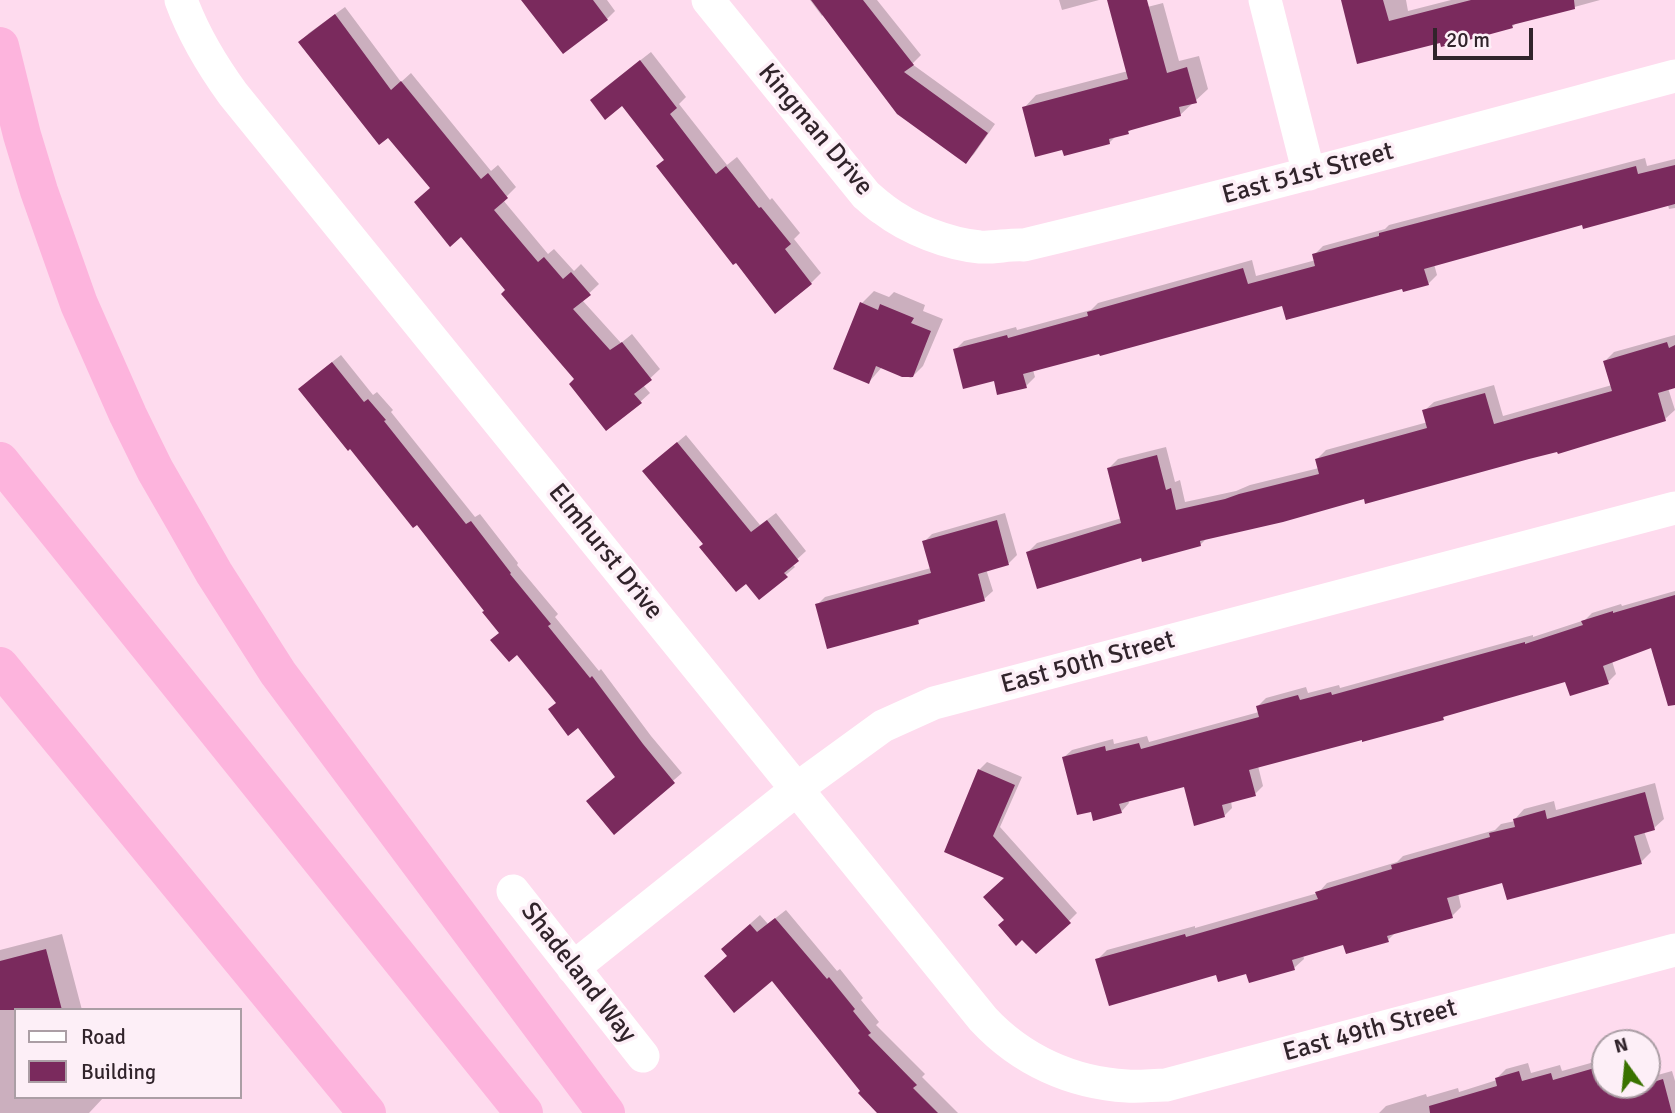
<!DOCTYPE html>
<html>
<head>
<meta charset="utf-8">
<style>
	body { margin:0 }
	#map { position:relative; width:1675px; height:1113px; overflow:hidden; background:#fedbee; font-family:Signika,sans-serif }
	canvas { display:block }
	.legend { position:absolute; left:14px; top:1008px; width:228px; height:91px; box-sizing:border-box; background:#fdeff7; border:2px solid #ab9ea5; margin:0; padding:9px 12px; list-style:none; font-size:21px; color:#31242b }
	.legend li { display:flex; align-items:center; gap:14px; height:35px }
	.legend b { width:35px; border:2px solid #ab9ea5 }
	.north { position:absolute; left:1591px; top:1029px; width:70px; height:70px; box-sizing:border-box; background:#fdeff7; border:2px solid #ab9ea5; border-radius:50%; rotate:345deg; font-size:19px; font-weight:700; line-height:28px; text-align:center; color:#31242b }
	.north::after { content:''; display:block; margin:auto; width:24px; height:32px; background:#3a7200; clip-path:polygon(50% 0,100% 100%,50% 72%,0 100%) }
	.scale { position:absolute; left:1433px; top:28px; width:100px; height:32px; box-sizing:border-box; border:4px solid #31242b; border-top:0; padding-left:9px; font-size:21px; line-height:24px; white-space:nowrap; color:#31242b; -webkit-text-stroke:5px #fdeff7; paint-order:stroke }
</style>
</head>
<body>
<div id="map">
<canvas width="1675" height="1113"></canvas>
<ul class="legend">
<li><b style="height:9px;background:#fff"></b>Road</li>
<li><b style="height:19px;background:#7a2a5d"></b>Building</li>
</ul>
<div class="north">N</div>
<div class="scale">20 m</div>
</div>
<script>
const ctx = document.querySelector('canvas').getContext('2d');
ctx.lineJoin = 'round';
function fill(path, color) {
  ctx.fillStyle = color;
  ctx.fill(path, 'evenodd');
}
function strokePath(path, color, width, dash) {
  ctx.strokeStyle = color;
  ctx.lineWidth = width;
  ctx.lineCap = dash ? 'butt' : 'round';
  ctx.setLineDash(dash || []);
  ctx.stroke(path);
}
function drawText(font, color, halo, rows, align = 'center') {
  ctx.font = font + ' Signika,sans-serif';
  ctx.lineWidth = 7;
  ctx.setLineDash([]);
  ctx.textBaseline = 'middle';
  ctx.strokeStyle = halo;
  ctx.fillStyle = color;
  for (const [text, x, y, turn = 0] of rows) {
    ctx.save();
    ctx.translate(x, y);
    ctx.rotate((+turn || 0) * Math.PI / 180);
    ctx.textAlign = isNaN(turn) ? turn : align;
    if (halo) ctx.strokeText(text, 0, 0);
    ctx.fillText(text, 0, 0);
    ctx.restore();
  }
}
fill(new Path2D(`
	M 523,0 L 607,0 L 615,11 L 607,19 Z
	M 810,0 L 877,0 L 921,55 L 912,64 L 995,124 L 974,154 L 966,162 L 824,14 L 822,16 Z
	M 1059,0 L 1099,0 L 1062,10 Z
	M 1343,0 L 1406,0 L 1408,11 L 1451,0 L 1600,0 L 1516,23 L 1512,27 L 1441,41 L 1358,62 Z
	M 1163,3 L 1179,61 L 1199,56 L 1208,89 L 1180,115 L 1133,128 L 1128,132 L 1117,135 L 1110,142 L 1063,148 L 1024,108 L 1036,95 L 1128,71 L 1128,12 Z
	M 345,7 L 401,82 L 411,73 L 491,171 L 498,165 L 516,187 L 503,200 L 548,254 L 554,249 L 574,271 L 581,264 L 599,284 L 582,300 L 621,343 L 632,334 L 660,369 L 643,385 L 650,393 L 640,402 L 576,379 L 507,290 L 432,187 L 389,135 L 300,42 L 309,33 Z
	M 651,52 L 686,97 L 679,104 L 727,165 L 737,157 L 770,200 L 772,198 L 800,233 L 794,239 L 821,273 L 811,283 L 666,159 L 622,104 L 592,100 L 602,90 Z
	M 1645,158 L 1647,166 L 1675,159 L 1675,208 L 1669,209 L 1668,205 L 1584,223 L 1434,264 L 1437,275 L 1428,284 L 1283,304 L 1033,370 L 1035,377 L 1026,386 L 995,379 L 955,350 L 964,341 L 1016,327 L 1017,330 L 1091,310 L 1098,303 L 1252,260 L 1256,276 L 1316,260 L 1314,255 L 1323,246 L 1385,229 L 1389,225 Z
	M 874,291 L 889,297 L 894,292 L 925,305 L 923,311 L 943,319 L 923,366 L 911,378 L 882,367 L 869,382 L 862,303 Z
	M 1675,335 L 1675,386 L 1668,388 L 1675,410 L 1665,419 L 1559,450 L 1365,497 L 1208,537 L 1200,545 L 1142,556 L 1028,552 L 1037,543 L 1122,518 L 1109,468 L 1118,459 L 1166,447 L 1175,482 L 1180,480 L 1185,502 L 1236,491 L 1250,485 L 1319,468 L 1317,459 L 1326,450 L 1428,422 L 1424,411 L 1434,402 L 1494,385 L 1503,416 L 1612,385 L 1605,361 L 1614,352 Z
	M 341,355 L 373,395 L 377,392 L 393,410 L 391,412 L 475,517 L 480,514 L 518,563 L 517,565 L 558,614 L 555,617 L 599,671 L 601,669 L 651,736 L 682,773 L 614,832 L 616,777 L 578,725 L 501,632 L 308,381 Z
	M 686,435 L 760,525 L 776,513 L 806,551 L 792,564 L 795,567 L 759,598 L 653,463 Z
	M 1005,513 L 1017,555 L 1009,563 L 986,569 L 993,591 L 984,599 L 924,616 L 918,622 L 817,605 L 825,597 L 931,568 L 924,542 L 932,534 Z
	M 1675,591 L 1675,653 L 1652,646 L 1612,661 L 1616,674 L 1608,682 L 1567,680 L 1448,713 L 1443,718 L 1363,738 L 1258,766 L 1263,786 L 1255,794 L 1231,801 L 1232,808 L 1224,816 L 1185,785 L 1128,800 L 1129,803 L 1121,812 L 1092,810 L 1063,758 L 1072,750 L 1113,739 L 1114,744 L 1147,736 L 1149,742 L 1259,712 L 1258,706 L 1266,698 L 1306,687 L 1308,693 L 1339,685 L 1340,688 L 1533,635 L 1533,637 L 1585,620 L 1592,613 L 1621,604 L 1622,606 Z
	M 987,762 L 1022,777 L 1000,827 L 1077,913 L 1069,921 L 1006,920 L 1007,877 L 947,851 L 979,770 Z
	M 1655,783 L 1664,819 L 1654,828 L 1644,831 L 1651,852 L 1641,862 L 1503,881 L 1458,893 L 1461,907 L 1452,916 L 1396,932 L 1388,940 L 1344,943 L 1303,955 L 1304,959 L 1294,968 L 1248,972 L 1217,973 L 1097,960 L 1107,950 L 1195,926 L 1195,928 L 1318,893 L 1327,883 L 1397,862 L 1403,856 L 1495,830 L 1501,824 L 1515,821 L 1515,819 L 1524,809 L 1554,801 L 1556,810 Z
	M 786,910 L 837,971 L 840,969 L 863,998 L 861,1000 L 879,1022 L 876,1025 L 925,1074 L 922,1077 L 958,1113 L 880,1113 L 772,979 L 729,956 L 733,939 L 760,915 L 768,924 Z
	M 62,934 L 82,1010 L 16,1010 L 16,1097 L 104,1097 L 89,1113 L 0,1113 L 0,950 Z
	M 1605,1059 L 1605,1085 L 1647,1085 L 1647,1078 L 1672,1071 L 1675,1081 L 1675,1113 L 1379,1113 L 1386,1106 L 1426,1094 L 1427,1097 L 1458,1088 L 1459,1092 L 1497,1080 L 1497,1078 L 1506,1069 L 1528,1063 L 1531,1073 L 1560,1065 L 1562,1071 Z`), '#0003');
fill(new Path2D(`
	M 521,0 L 593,0 L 608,20 L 563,54 Z
	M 811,0 L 863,0 L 914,65 L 904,72 L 988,133 L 966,164 L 897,114 Z
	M 1107,0 L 1147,0 L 1167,73 L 1187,67 L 1197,103 L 1179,107 L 1181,116 L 1128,131 L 1129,134 L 1109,139 L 1110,144 L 1064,156 L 1062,150 L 1035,157 L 1022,107 L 1128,79 Z
	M 1341,0 L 1383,0 L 1389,21 L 1471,0 L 1574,0 L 1575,9 L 1512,25 L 1513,28 L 1480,37 L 1441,47 L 1440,43 L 1357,64 Z
	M 335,14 L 391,90 L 401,81 L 481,179 L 488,173 L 508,198 L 494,210 L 538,262 L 544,257 L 563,279 L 571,272 L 591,295 L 573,309 L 610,350 L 622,342 L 652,380 L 634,394 L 642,403 L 606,431 L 569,384 L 574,379 L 501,294 L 505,290 L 461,237 L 450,247 L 414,202 L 430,188 L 388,138 L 379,145 L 298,42 Z
	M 640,60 L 677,108 L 670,114 L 716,174 L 726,166 L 759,208 L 761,207 L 791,244 L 785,249 L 812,284 L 775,314 L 736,263 L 733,265 L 656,166 L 664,160 L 622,106 L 605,120 L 590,100 Z
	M 1675,165 L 1675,204 L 1583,229 L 1582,225 L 1424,269 L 1429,285 L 1403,292 L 1402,289 L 1286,320 L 1282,306 L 1100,356 L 1099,354 L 1023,374 L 1027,388 L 997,395 L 994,381 L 963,389 L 953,349 L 1007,335 L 1008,338 L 1088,316 L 1087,312 L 1243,268 L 1248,284 L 1315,266 L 1312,254 L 1379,236 L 1379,233 L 1636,166 L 1638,174 Z
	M 860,302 L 878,310 L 880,304 L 914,318 L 911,323 L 931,331 L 913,377 L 902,377 L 876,366 L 869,384 L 833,369 Z
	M 1667,342 L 1669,348 L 1675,345 L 1675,388 L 1658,393 L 1666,421 L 1558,454 L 1557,452 L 1529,459 L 1365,504 L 1364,499 L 1283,522 L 1200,541 L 1201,546 L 1142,562 L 1141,558 L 1037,589 L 1026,552 L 1121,523 L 1107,468 L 1157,455 L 1166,490 L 1171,488 L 1176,510 L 1225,499 L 1239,494 L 1319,474 L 1315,459 L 1427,428 L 1422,410 L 1485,393 L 1494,424 L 1612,391 L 1603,361 Z
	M 332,362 L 364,402 L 368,399 L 386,420 L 384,421 L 466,524 L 471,521 L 511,573 L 510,574 L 551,624 L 548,626 L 590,678 L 592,676 L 643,744 L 675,783 L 614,835 L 586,801 L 615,777 L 578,728 L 568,736 L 548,709 L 556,703 L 517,655 L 509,662 L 490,640 L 499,633 L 482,612 L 484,611 L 417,525 L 413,528 L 350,449 L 348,451 L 298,389 Z
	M 677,442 L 751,532 L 767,520 L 799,561 L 784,573 L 788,577 L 759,600 L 746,584 L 736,592 L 699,547 L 703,544 L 642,471 Z
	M 997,520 L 1009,565 L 978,574 L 985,601 L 918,620 L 919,624 L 827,649 L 815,604 L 931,573 L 922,541 Z
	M 1675,595 L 1675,705 L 1668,706 L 1651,648 L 1603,666 L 1609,684 L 1570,696 L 1565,682 L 1443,717 L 1444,720 L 1362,742 L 1362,740 L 1249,770 L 1256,796 L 1222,805 L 1225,817 L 1194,826 L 1184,787 L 1119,804 L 1122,813 L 1093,821 L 1091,812 L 1077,815 L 1062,757 L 1105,746 L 1106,751 L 1139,743 L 1141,749 L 1259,717 L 1256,706 L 1298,695 L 1300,700 L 1331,692 L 1332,695 L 1525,642 L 1525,644 L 1583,625 L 1581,621 L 1613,611 L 1613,613 Z
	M 978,769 L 1015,785 L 993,836 L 1071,923 L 1036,954 L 1022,940 L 1016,946 L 998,925 L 1004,920 L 983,897 L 1004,878 L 944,852 Z
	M 1645,792 L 1655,830 L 1634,836 L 1642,864 L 1507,900 L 1502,883 L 1447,898 L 1453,918 L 1387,936 L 1389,942 L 1346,954 L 1343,945 L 1292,960 L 1295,970 L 1249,983 L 1246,974 L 1218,982 L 1216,975 L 1109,1006 L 1095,959 L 1185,934 L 1186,937 L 1318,899 L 1315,892 L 1392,869 L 1391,865 L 1490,837 L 1489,833 L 1515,827 L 1513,819 L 1545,810 L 1547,819 Z
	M 775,918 L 827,979 L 829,977 L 855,1009 L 853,1011 L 871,1033 L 868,1035 L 917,1085 L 913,1088 L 938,1113 L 877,1113 L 858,1093 L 860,1091 L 772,981 L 734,1013 L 704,976 L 727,956 L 721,949 L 750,924 L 757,932 Z
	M 46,949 L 62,1010 L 0,1010 L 0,961 Z
	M 1605,1065 L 1605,1085 L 1647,1085 L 1647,1084 L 1663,1079 L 1672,1113 L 1430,1113 L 1429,1106 L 1497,1086 L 1495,1078 L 1519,1071 L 1522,1081 L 1551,1073 L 1553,1080 Z`), '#7a2a5d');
strokePath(new Path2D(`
	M 181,0 C 193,33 212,65 233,94 L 983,1019 C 1021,1060 1072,1083 1127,1086 C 1140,1087 1153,1085 1166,1085 L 1675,950
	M 708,0 L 866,195 C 872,200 877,205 883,209 C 909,229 948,244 980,247 C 995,248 1009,244 1024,245 C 1242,193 1458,134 1675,76
	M 1265,0 L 1309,174
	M 513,891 L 643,1056
	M 573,968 L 806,782 L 883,726 L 934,703 L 1675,508`), '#fff', 33);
strokePath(new Path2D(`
	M 0,46 L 22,135 L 39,191 L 79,304 L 128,415 L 155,470 L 185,522 L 214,573 L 278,673 L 606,1113
	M 0,461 L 524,1113
	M 0,666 L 367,1113`), '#fdb4dd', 38);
drawText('26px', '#31242b', '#fdeff7', [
	["Kingman Drive",815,130,50],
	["East 51st Street",1308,174,-15],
	["Elmhurst Drive",605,552,51],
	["East 50th Street",1088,663,-15],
	["Shadeland Way",578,973,52],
	["East 49th Street",1370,1031,-15]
]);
</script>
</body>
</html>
